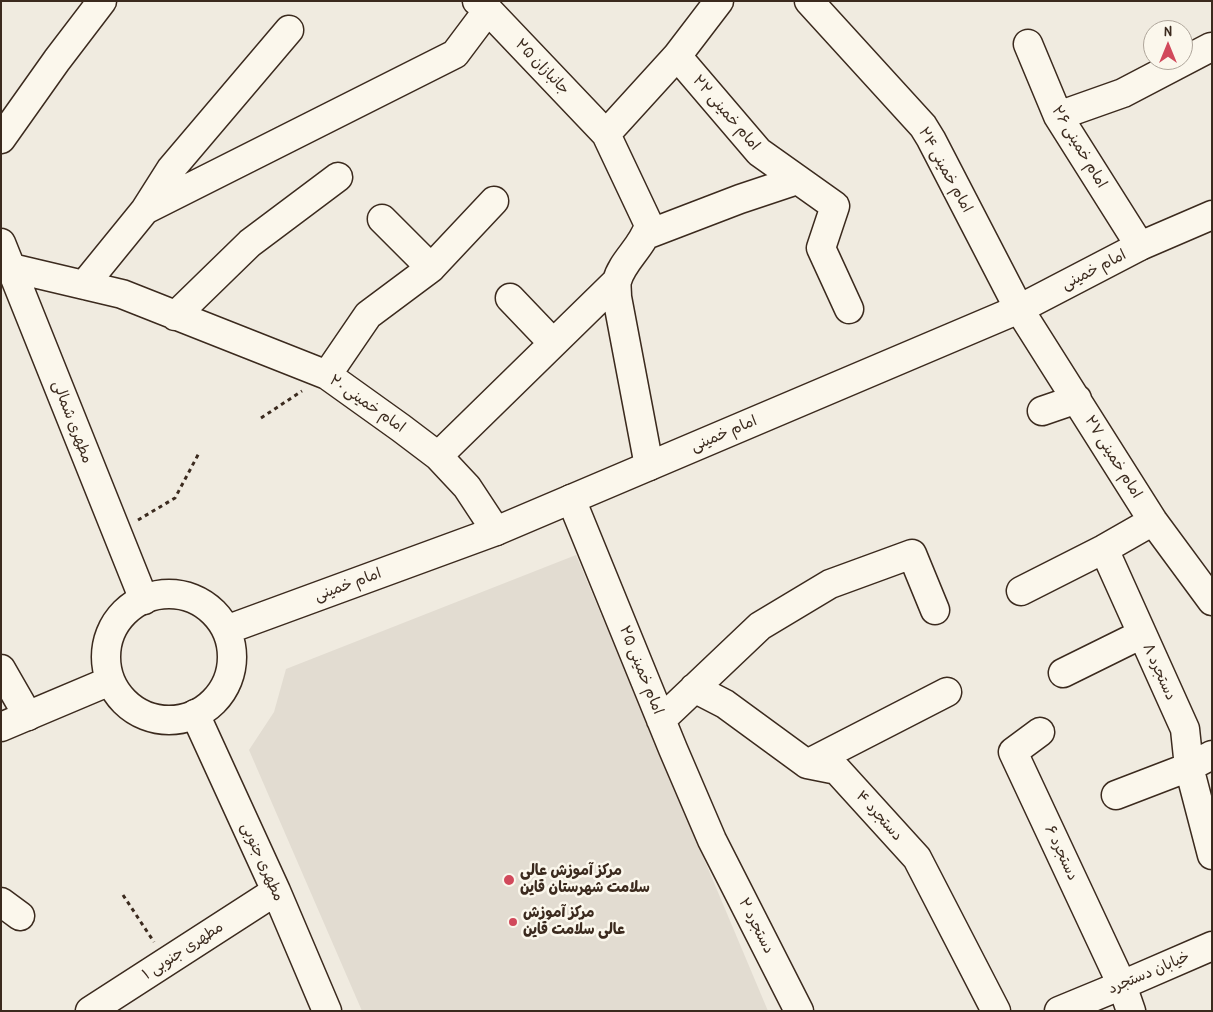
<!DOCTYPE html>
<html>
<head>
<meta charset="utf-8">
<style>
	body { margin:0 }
	#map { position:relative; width:1213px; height:1012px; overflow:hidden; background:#f0ebe0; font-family:"Patrick Hand",sans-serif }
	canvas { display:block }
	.frame { position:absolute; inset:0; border:2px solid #3b2a1e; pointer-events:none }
	.north { position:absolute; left:1143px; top:20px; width:50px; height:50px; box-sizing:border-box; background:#fbf7ec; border:1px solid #aea59a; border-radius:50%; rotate:0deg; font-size:14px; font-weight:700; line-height:20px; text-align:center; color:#3b2a1e }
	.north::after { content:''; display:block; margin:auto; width:18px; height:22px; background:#d1495b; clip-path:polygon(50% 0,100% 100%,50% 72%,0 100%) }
</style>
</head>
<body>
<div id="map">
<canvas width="1213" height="1012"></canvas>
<div class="frame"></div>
<div class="north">N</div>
</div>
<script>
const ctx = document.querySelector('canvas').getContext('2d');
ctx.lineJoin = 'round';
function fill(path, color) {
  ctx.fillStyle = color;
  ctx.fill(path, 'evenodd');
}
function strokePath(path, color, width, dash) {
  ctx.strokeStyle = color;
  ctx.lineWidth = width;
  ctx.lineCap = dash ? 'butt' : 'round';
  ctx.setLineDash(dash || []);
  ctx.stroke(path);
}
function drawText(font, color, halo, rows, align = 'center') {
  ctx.font = font + ' "Patrick Hand","Playpen Sans Arabic",sans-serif';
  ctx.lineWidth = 5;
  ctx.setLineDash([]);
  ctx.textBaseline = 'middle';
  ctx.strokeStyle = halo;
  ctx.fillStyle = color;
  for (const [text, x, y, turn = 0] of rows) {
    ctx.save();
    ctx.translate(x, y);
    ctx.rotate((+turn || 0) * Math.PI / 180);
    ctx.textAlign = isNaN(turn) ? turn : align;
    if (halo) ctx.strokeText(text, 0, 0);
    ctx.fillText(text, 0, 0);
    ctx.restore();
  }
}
fill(new Path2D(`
	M 576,555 L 768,1011 L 362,1011 L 249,750 L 274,712 L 286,669 Z`), '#e2dcd1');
const minor = new Path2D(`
	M 477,1 L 488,10 L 606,134 L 649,225 C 643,247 622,261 617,281 C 616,285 617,292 617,297 L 649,466
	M 809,1 L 923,126 L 931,139 L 1019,309 L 1153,521 L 1212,601
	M 1028,44 L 1058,116 L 1140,246
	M 677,56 L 759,152 L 835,206 L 821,248 L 849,309
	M 1058,116 L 1123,93 L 1211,47
	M 606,134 L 677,56 L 719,1
	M 1,139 L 57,60 L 102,1
	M 145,210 L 171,169 L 289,30
	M 382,219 L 431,268
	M 646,235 L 740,199 L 797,180
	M 1,243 L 144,600
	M 1,268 L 12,268 L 122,294 L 327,375 L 401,428 L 438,456 L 467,487 L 496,531
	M 84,285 L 145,210 L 455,54 L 488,10
	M 510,298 L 553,343
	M 175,316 L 250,243 L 338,177
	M 327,375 L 368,315 L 431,268 L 494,201
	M 1042,411 L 1077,399
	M 438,456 L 617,281
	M 571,499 L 673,749 L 712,840 L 799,1011
	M 1153,521 L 1104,549 L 1185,729 L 1189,767 L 1212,855
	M 1021,591 L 1104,549
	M 1,669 L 28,716
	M 1063,673 L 1142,634
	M 694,688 L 725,704 L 807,764 L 837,770 L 917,858 L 996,1011
	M 195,714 L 276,891 L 327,1011
	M 661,720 L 760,626 L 830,584 L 912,554 L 935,610
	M 1040,732 L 1013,752 L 1122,985 L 1131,1011
	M 807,764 L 947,692
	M 1116,795 L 1189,767 L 1212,755
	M 1,902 L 20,916
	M 90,1011 L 276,891
	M 1059,1011 L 1122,985 L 1212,946`);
const major = new Path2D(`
	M106 657a63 63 0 1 1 126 0a63 63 0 1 1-126 0Z
	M 226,630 L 496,531 L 1019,309 L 1140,246 L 1212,215
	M 1,727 L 110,681`);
strokePath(minor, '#3b2a1e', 31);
strokePath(major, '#3b2a1e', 31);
strokePath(new Path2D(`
	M 261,418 L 302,391
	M 138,520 L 175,498 L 199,453
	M 123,895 L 154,942`), '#3b2a1e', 3, [4, 4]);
strokePath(minor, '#fbf7ec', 28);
strokePath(major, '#fbf7ec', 28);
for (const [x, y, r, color] of [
	[509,880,6,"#d1495b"],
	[513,922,5,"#d1495b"]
]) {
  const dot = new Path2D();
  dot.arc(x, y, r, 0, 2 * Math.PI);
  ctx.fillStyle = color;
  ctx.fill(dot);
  strokePath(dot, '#fbf7ec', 2);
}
drawText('15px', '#3b2a1e', '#fbf7ec', [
	["جانبازان ۲۵",542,67,46],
	["امام خمینی ۲۲",726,113,49],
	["امام خمینی ۲۶",1079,147,59],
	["امام خمینی ۲۴",945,170,61],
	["امام خمینی",1094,270,-27],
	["امام خمینی ۲۰",367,404,35],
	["مطهری شمالی",72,422,69],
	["امام خمینی",724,434,-23],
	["امام خمینی ۲۷",1113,457,58],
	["امام خمینی",348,585,-20],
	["امام خمینی ۲۵",641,670,68],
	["دستجرد ۸",1159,672,66],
	["دستجرد ۴",879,816,48],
	["دستجرد ۶",1061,853,65],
	["مطهری جنوبی",262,862,66],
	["دستجرد ۲",756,926,63],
	["مطهری جنوبی ۱",183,951,-33],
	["خیابان دستجرد",1149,973,-23]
]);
drawText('bold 15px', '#3b2a1e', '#fbf7ec', [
	["مرکز آموزش عالی",520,871],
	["سلامت شهرستان قاین",520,888],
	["مرکز آموزش",523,913],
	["عالی سلامت قاین",523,930]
], 'left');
</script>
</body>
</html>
